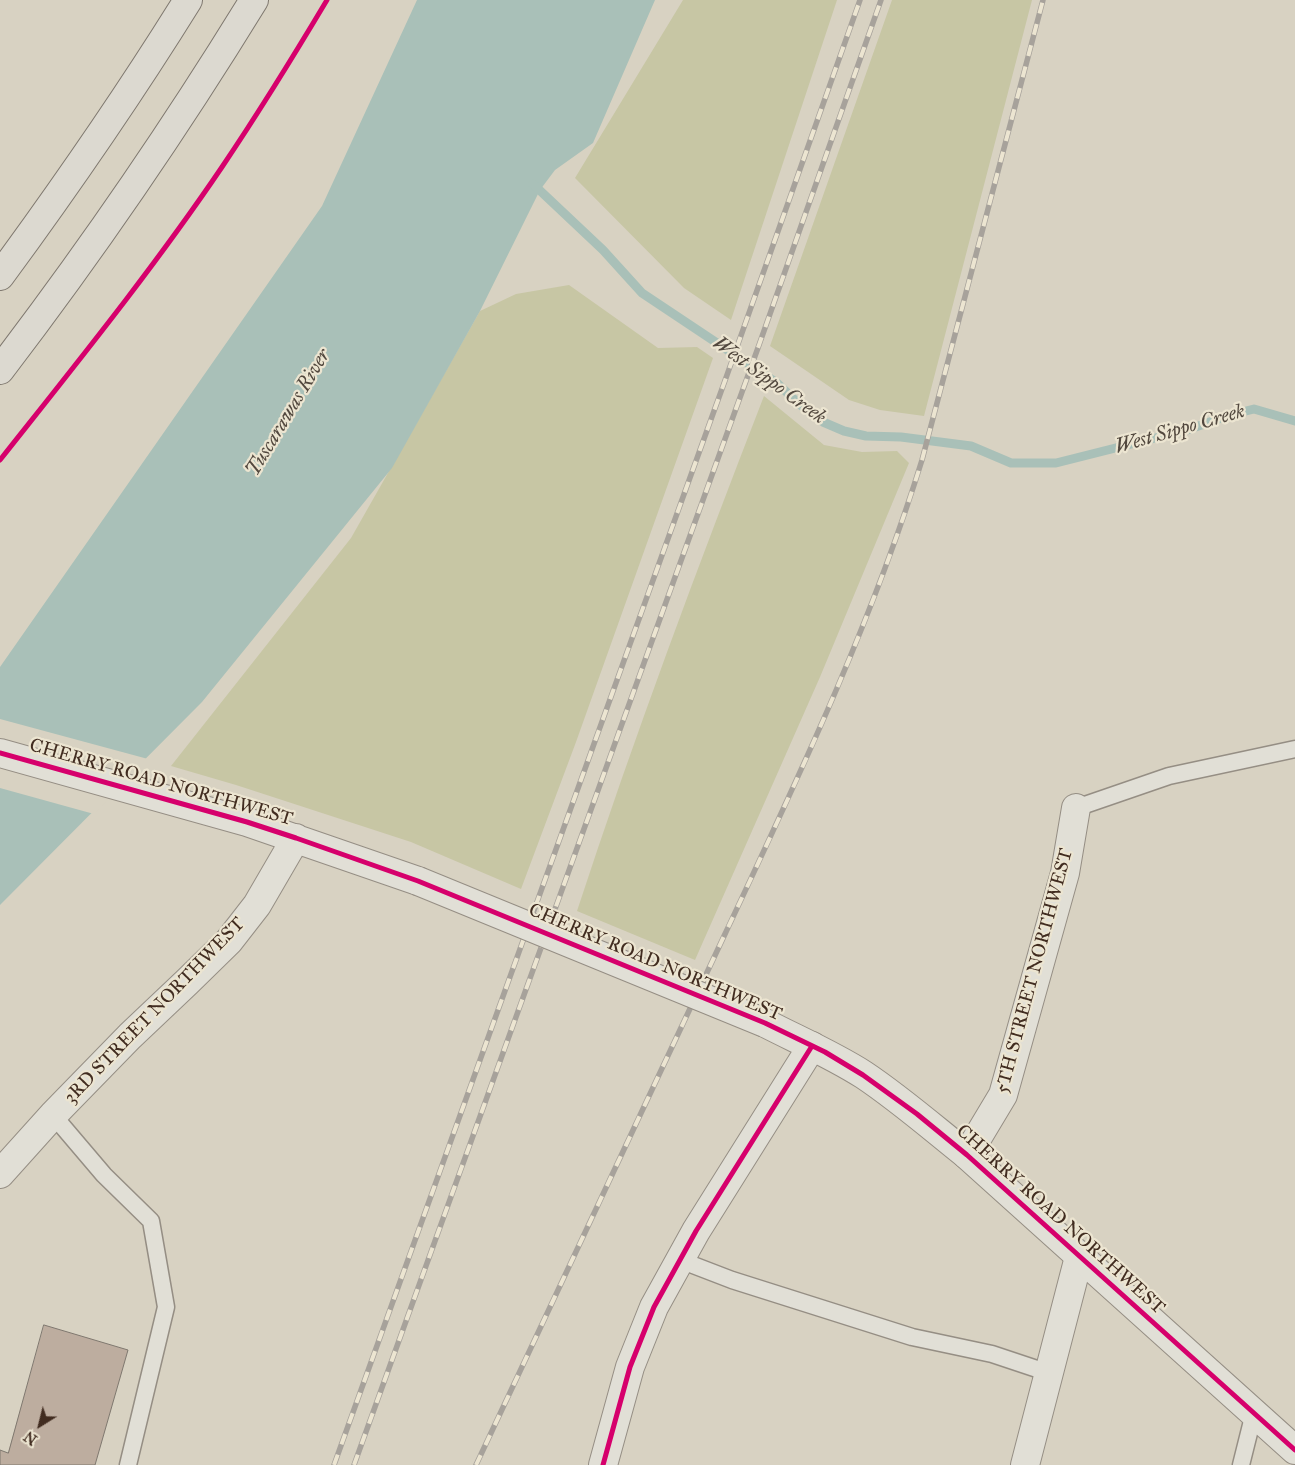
<!DOCTYPE html>
<html>
<head>
<meta charset="utf-8">
<style>
	body { margin:0 }
	#map { position:relative; width:1295px; height:1465px; overflow:hidden; background:#d8d2c2; font-family:"IM FELL Great Primer",serif }
	canvas { display:block }
	.north { position:absolute; left:15px; top:1400px; width:50px; height:50px; -webkit-text-stroke:4px #ece5d1; paint-order:stroke; rotate:216deg; font-size:14px; font-weight:700; line-height:20px; text-align:center; color:#412c20 }
	.north::after { content:''; display:block; margin:auto; width:18px; height:22px; background:#412c20; clip-path:polygon(50% 0,100% 100%,50% 72%,0 100%) }
</style>
</head>
<body>
<div id="map">
<canvas width="1295" height="1465"></canvas>
<div class="north">N</div>
</div>
<script>
const ctx = document.querySelector('canvas').getContext('2d');
ctx.lineJoin = 'round';
function fill(path, color) {
  ctx.fillStyle = color;
  ctx.fill(path, 'evenodd');
}
function strokePath(path, color, width, dash) {
  ctx.strokeStyle = color;
  ctx.lineWidth = width;
  ctx.lineCap = dash ? 'butt' : 'round';
  ctx.setLineDash(dash || []);
  ctx.stroke(path);
}
function drawText(font, color, halo, rows, align = 'center') {
  ctx.font = font + ' "IM FELL Great Primer",serif';
  ctx.lineWidth = 4.5;
  ctx.setLineDash([]);
  ctx.textBaseline = 'middle';
  ctx.strokeStyle = halo;
  ctx.fillStyle = color;
  for (const [text, x, y, turn = 0] of rows) {
    ctx.save();
    ctx.translate(x, y);
    ctx.rotate((+turn || 0) * Math.PI / 180);
    ctx.textAlign = isNaN(turn) ? turn : align;
    if (halo) ctx.strokeText(text, 0, 0);
    ctx.fillText(text, 0, 0);
    ctx.restore();
  }
}
fill(new Path2D(`
	M 683,0 L 837,0 L 731,320 L 684,288 L 575,178 Z
	M 892,0 L 1032,0 L 924,416 L 880,410 L 849,400 L 770,346 Z
	M 569,285 L 658,348 L 697,347 L 713,358 L 576,742 L 521,889 L 411,842 L 236,785 L 171,766 L 351,538 L 480,311 L 516,294 Z
	M 764,396 L 824,445 L 862,452 L 897,451 L 909,463 L 820,677 L 695,960 L 577,911 C 634,737 698,566 764,396 Z`), '#c7c6a4');
fill(new Path2D(`
	M 417,0 L 655,0 L 593,143 L 555,170 L 540,190 L 480,311 L 392,468 L 202,702 L 0,905 L 0,667 L 322,206 Z`), '#a9c0b8');
fill(new Path2D(`
	M 0,719 L 148,759 L 94,814 L 0,788 Z`), '#d8d2c2');
strokePath(new Path2D(`
	M 533,184 L 603,250 L 642,293 L 777,383 L 799,404 L 823,422 L 844,431 L 866,436 L 901,437 L 971,446 L 1011,463 L 1056,463 L 1187,430 L 1230,415 L 1254,409 L 1295,421`), '#a9c0b8', 9);
const building = new Path2D(`
	M 44,1325 L 128,1350 L 95,1465 L 0,1465 L 0,1450 L 8,1453 Z`);
fill(building, '#bdad9f');
strokePath(building, '#7f786f', 1);
const service = new Path2D(`
	M 1076,808 L 1169,776 L 1295,749
	M 53,1115 L 104,1175 L 151,1221 L 166,1307 L 128,1465
	M 680,1260 L 732,1280 L 912,1337 L 992,1354 L 1049,1373
	M 1241,1465 L 1254,1413`);
const minor = new Path2D(`
	M 967,1155 L 1003,1095 L 1065,873 L 1076,808
	M 603,1465 L 630,1367 L 654,1307 L 696,1231 L 812,1046
	M 1025,1465 L 1079,1257`);
const tertiary = new Path2D(`
	M 0,753 L 247,822 L 418,881
	M 765,1023 C 798,1040 833,1055 864,1075 C 900,1099 933,1128 967,1155 L 1295,1450
	M 0,1174 L 53,1115 L 130,1036 L 187,982 L 229,941 L 257,905 L 296,838`);
const trunk = new Path2D(`
	M 0,276 C 66,186 129,95 188,0
	M 0,370 C 91,251 176,127 254,0`);
strokePath(service, '#958e84', 19);
strokePath(minor, '#958e84', 30);
strokePath(tertiary, '#958e84', 30);
strokePath(trunk, '#7f786f', 30);
strokePath(service, '#e1dfd6', 16);
strokePath(minor, '#e1dfd6', 28);
strokePath(tertiary, '#e1dfd6', 28);
strokePath(trunk, '#dcd9d0', 28);
const rail = new Path2D(`
	M 334,1465 L 727,375 L 860,0
	M 354,1465 L 759,345 L 881,0
	M 476,1465 C 559,1288 642,1111 725,934 C 798,778 871,625 922,460 L 1043,0`);
strokePath(rail, '#a7a29b', 5.5);
strokePath(rail, '#ece5d1', 4, [11]);
const tertiaryBridge = new Path2D(`
	M 418,881 L 765,1023`);
strokePath(tertiaryBridge, '#958e84', 30, []);
strokePath(tertiaryBridge, '#e1dfd6', 28);
strokePath(new Path2D(`
	M 0,460 C 76,364 153,269 222,167 C 259,112 293,57 327,0
	M 0,753 L 247,822 L 296,838 L 418,881 L 765,1023 L 825,1052 L 863,1075 L 917,1114 L 967,1155 L 1295,1450
	M 603,1465 L 630,1367 L 654,1307 L 696,1231 L 812,1046`), '#d6006c', 5);
drawText('19px', '#412c20', '#ece5d1', [
	["CHERRY ROAD NORTHWEST",161,783,16],
	["CHERRY ROAD NORTHWEST",655,963,23],
	["5TH STREET NORTHWEST",1035,971,-75],
	["3RD STREET NORTHWEST",155,1011,-46],
	["CHERRY ROAD NORTHWEST",1060,1220,42]
]);
drawText('italic 20px', '#52483e', '#ece5d1', [
	["West Sippo Creek",769,381,36],
	["Tuscarawas River",289,413,-59],
	["West Sippo Creek",1180,430,-16]
]);
</script>
</body>
</html>
